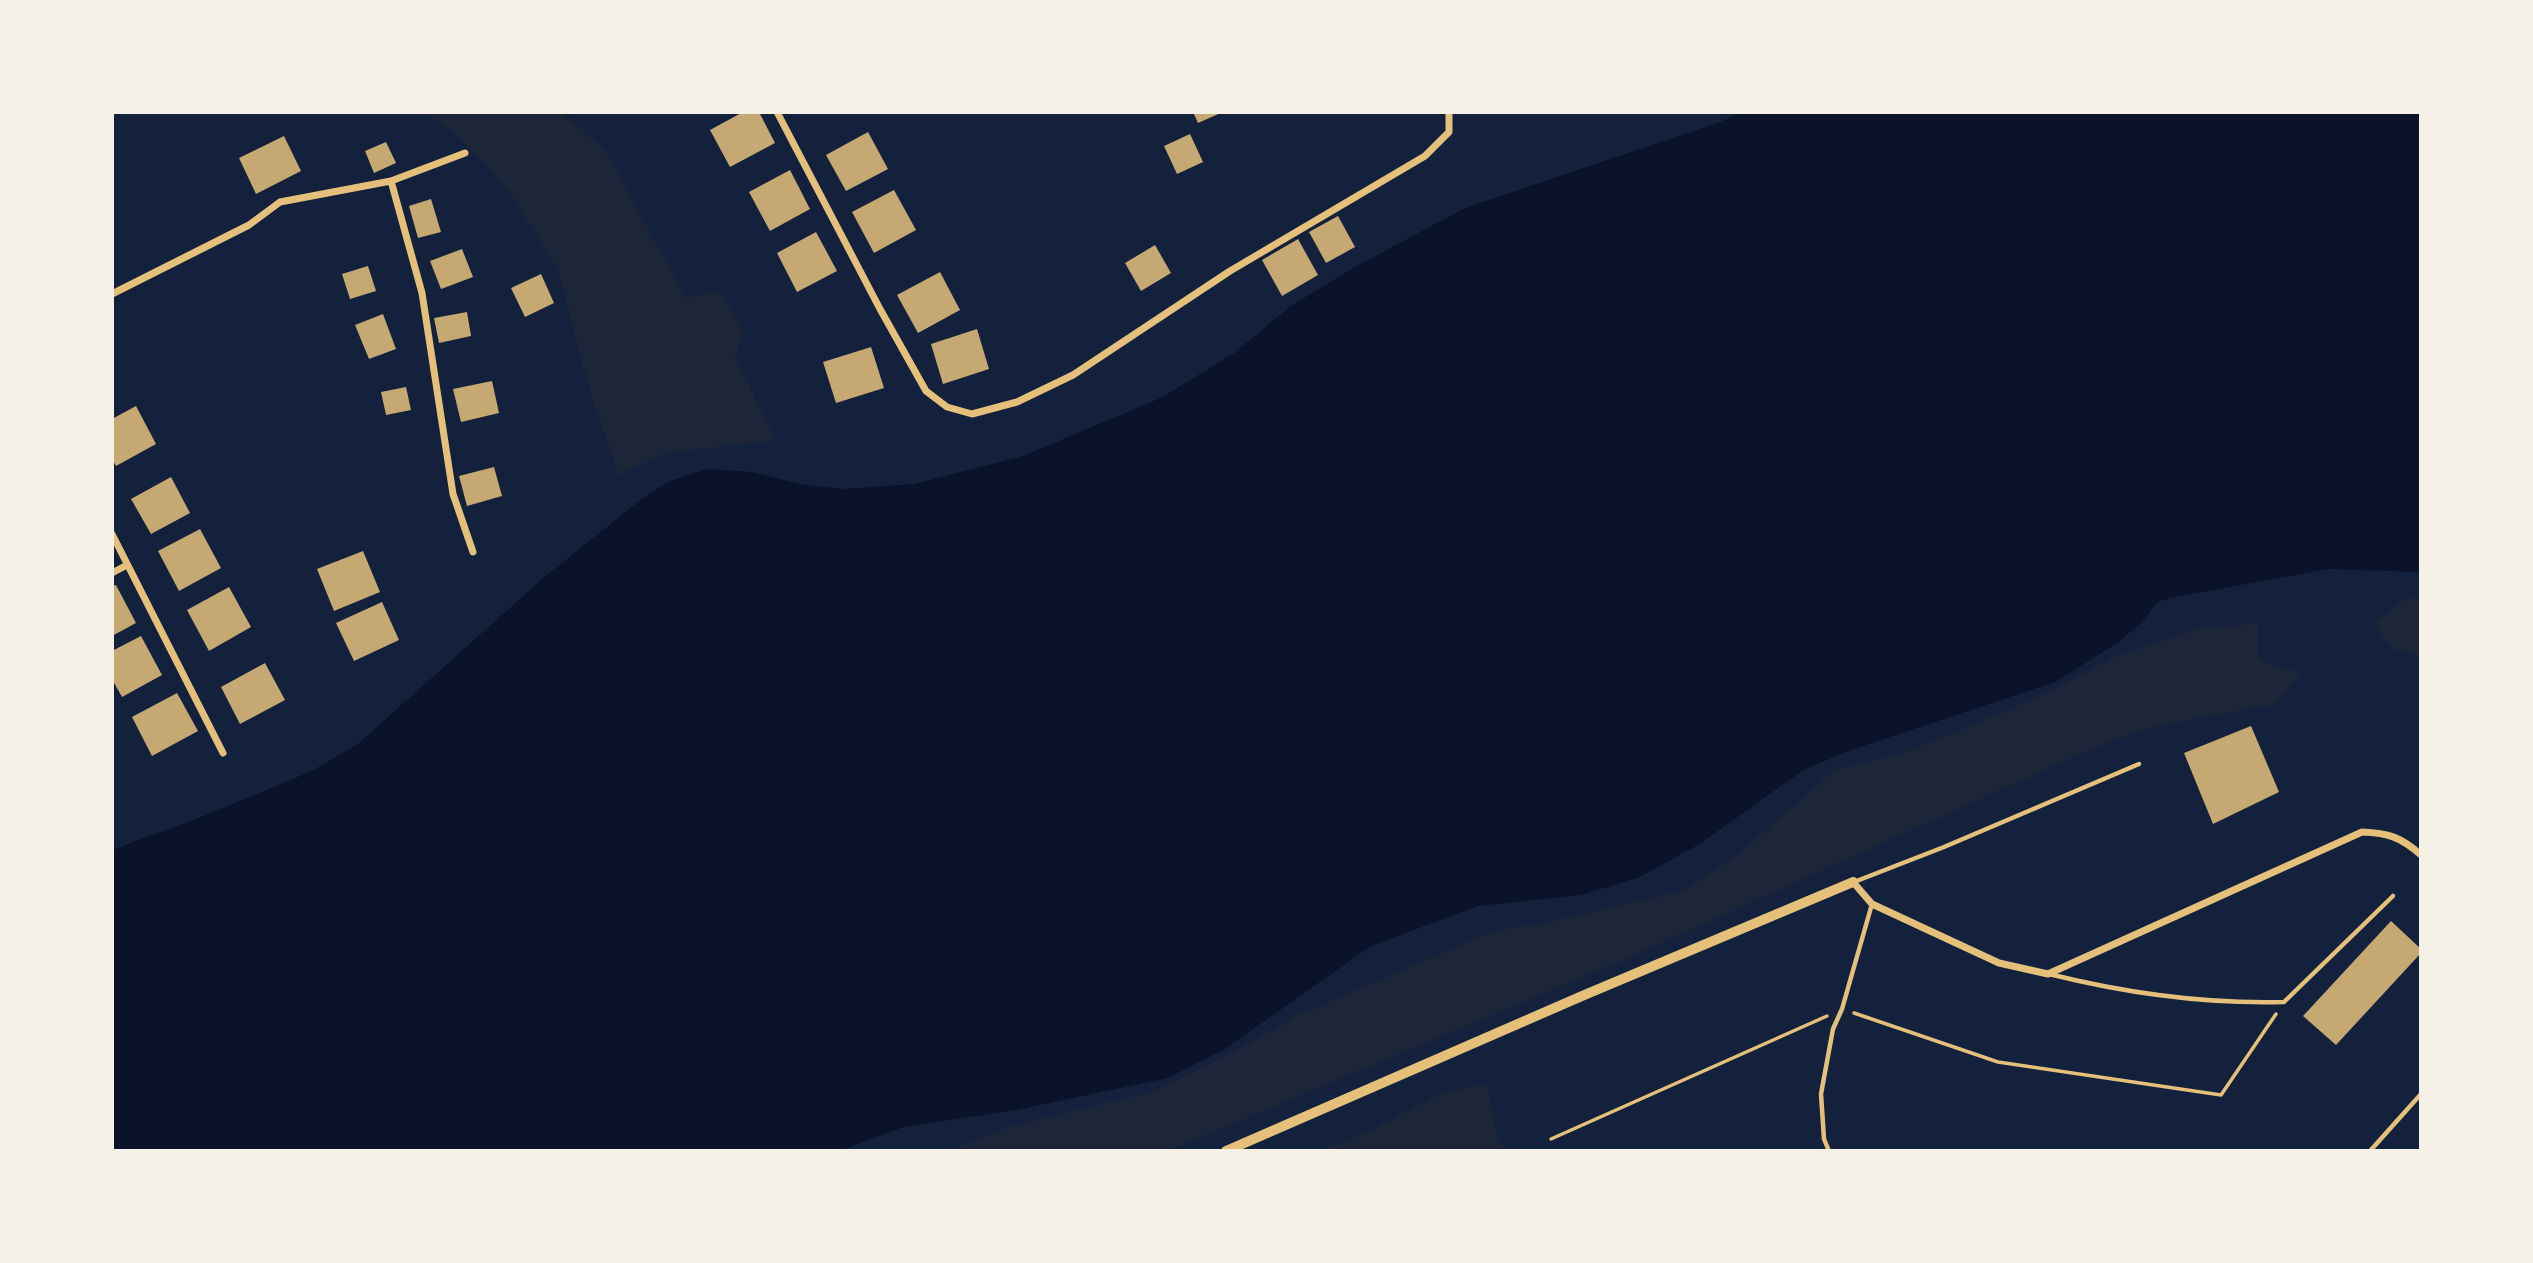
<!DOCTYPE html>
<html>
<head>
<meta charset="utf-8">
<style>
	body { margin:0 }
	#map { position:relative; width:2533px; height:1263px; overflow:hidden; background:#14213d; font-family:Arial,sans-serif }
	canvas { display:block }
	.frame { position:absolute; inset:0; border:114px solid #f6f1e7; pointer-events:none }
</style>
</head>
<body>
<div id="map">
<canvas width="2533" height="1263"></canvas>
<div class="frame"></div>
</div>
<script>
const ctx = document.querySelector('canvas').getContext('2d');
ctx.lineJoin = 'round';
function fill(path, color) {
  ctx.fillStyle = color;
  ctx.fill(path, 'evenodd');
}
function strokePath(path, color, width, dash) {
  ctx.strokeStyle = color;
  ctx.lineWidth = width;
  ctx.lineCap = dash ? 'butt' : 'round';
  ctx.setLineDash(dash || []);
  ctx.stroke(path);
}
fill(new Path2D(`
	M 424,112 L 559,112 L 567,117 L 605,150 L 686,298 L 719,291 L 744,331 L 735,355 L 775,441 L 669,452 L 619,475 L 590,392 L 558,269 L 505,186 L 449,128 Z
	M 2421,597 L 2421,657 L 2391,648 L 2374,623 L 2405,598 Z
	M 2258,623 L 2259,660 L 2301,673 L 2275,704 L 2143,729 L 2076,756 L 1626,959 L 1168,1151 L 949,1151 L 1006,1128 L 1151,1092 L 1228,1055 L 1301,1014 L 1493,931 L 1550,922 L 1683,891 L 1731,860 L 1835,770 L 1908,751 L 1971,726 L 2050,692 L 2112,658 L 2197,629 Z
	M 1487,1084 L 1498,1142 L 1516,1151 L 1321,1151 L 1375,1128 L 1439,1094 Z`), '#1d2539');
fill(new Path2D(`
	M 1743,112 L 2421,112 L 2421,572 L 2328,569 L 2170,598 L 2158,602 L 2140,624 L 2117,643 L 2055,682 L 1854,749 L 1805,769 L 1698,845 L 1640,877 L 1581,895 L 1478,906 L 1371,946 L 1226,1048 L 1168,1078 L 1016,1110 L 903,1127 L 840,1151 L 112,1151 L 112,850 L 204,816 L 312,771 L 359,743 L 541,580 L 639,501 L 667,482 L 707,469 L 751,472 L 805,485 L 844,489 L 914,484 L 1023,456 L 1163,397 L 1234,353 L 1291,306 L 1355,267 L 1465,208 L 1720,122 Z`), '#0b132b');
fill(new Path2D(`
	M 743,112 L 759,112 L 775,143 L 730,167 L 710,130 Z
	M 1193,112 L 1223,112 L 1198,123 Z
	M 868,132 L 888,169 L 846,191 L 826,155 Z
	M 1190,134 L 1203,162 L 1177,174 L 1164,146 Z
	M 284,136 L 301,171 L 256,194 L 239,158 Z
	M 386,142 L 396,163 L 374,173 L 365,151 Z
	M 790,170 L 810,209 L 770,231 L 749,192 Z
	M 894,190 L 916,230 L 874,253 L 852,212 Z
	M 431,199 L 441,232 L 418,238 L 409,206 Z
	M 1338,216 L 1355,247 L 1326,263 L 1309,232 Z
	M 816,232 L 837,271 L 797,292 L 777,253 Z
	M 1298,239 L 1318,275 L 1282,296 L 1262,260 Z
	M 1155,245 L 1171,273 L 1141,291 L 1125,263 Z
	M 462,249 L 473,277 L 441,289 L 430,261 Z
	M 368,266 L 376,291 L 350,299 L 342,274 Z
	M 940,272 L 960,310 L 918,333 L 897,295 Z
	M 541,274 L 554,303 L 525,317 L 511,288 Z
	M 467,312 L 471,336 L 439,343 L 434,318 Z
	M 383,314 L 396,349 L 369,359 L 355,325 Z
	M 977,329 L 989,369 L 943,384 L 931,344 Z
	M 871,347 L 884,388 L 836,403 L 823,362 Z
	M 492,381 L 499,413 L 461,422 L 453,389 Z
	M 406,387 L 411,410 L 386,415 L 381,392 Z
	M 136,406 L 156,444 L 116,466 L 112,459 L 112,419 Z
	M 494,467 L 502,496 L 467,506 L 459,476 Z
	M 171,477 L 190,513 L 151,534 L 131,499 Z
	M 200,529 L 221,568 L 179,591 L 158,551 Z
	M 363,551 L 380,592 L 334,611 L 317,569 Z
	M 116,585 L 136,623 L 112,636 L 112,586 Z
	M 229,587 L 251,627 L 209,651 L 187,610 Z
	M 382,602 L 399,640 L 354,661 L 336,623 Z
	M 141,636 L 162,675 L 122,697 L 112,679 L 112,651 Z
	M 265,663 L 285,700 L 240,724 L 221,687 Z
	M 177,693 L 198,731 L 152,756 L 132,717 Z
	M 2251,726 L 2279,792 L 2213,824 L 2184,753 Z
	M 2391,921 L 2421,949 L 2421,953 L 2336,1045 L 2303,1016 Z`), '#c6a872');
strokePath(new Path2D(`
	M 1854,1013 L 1998,1062 L 2221,1095 L 2276,1014
	M 1551,1139 L 1827,1016`), '#e5c07b', 3.5);
strokePath(new Path2D(`
	M 1854,882 L 1944,847 L 2139,764
	M 2049,974 C 2125,993 2206,1004 2284,1002 L 2393,896
	M 1829,1151 L 1824,1139 L 1821,1094 L 1833,1029 L 1842,1009 L 1872,904
	M 2370,1151 L 2421,1094`), '#e5c07b', 4.5);
strokePath(new Path2D(`
	M 777,112 L 880,309 L 926,391 L 947,407 L 972,414 L 1017,402 L 1073,375 L 1230,271 L 1425,156 L 1449,132 L 1449,112
	M 391,181 L 422,293 L 453,494 L 473,552
	M 112,294 L 249,225 L 280,202 L 391,181 L 465,153
	M 112,534 L 223,753
	M 112,573 L 127,565
	M 1853,882 L 1872,904 L 1999,963 L 2048,974 L 2362,832 C 2388,833 2401,837 2421,855`), '#e5c07b', 7);
strokePath(new Path2D(`
	M 1226,1151 L 1582,996 L 1853,882`), '#e5c07b', 10);
</script>
</body>
</html>
